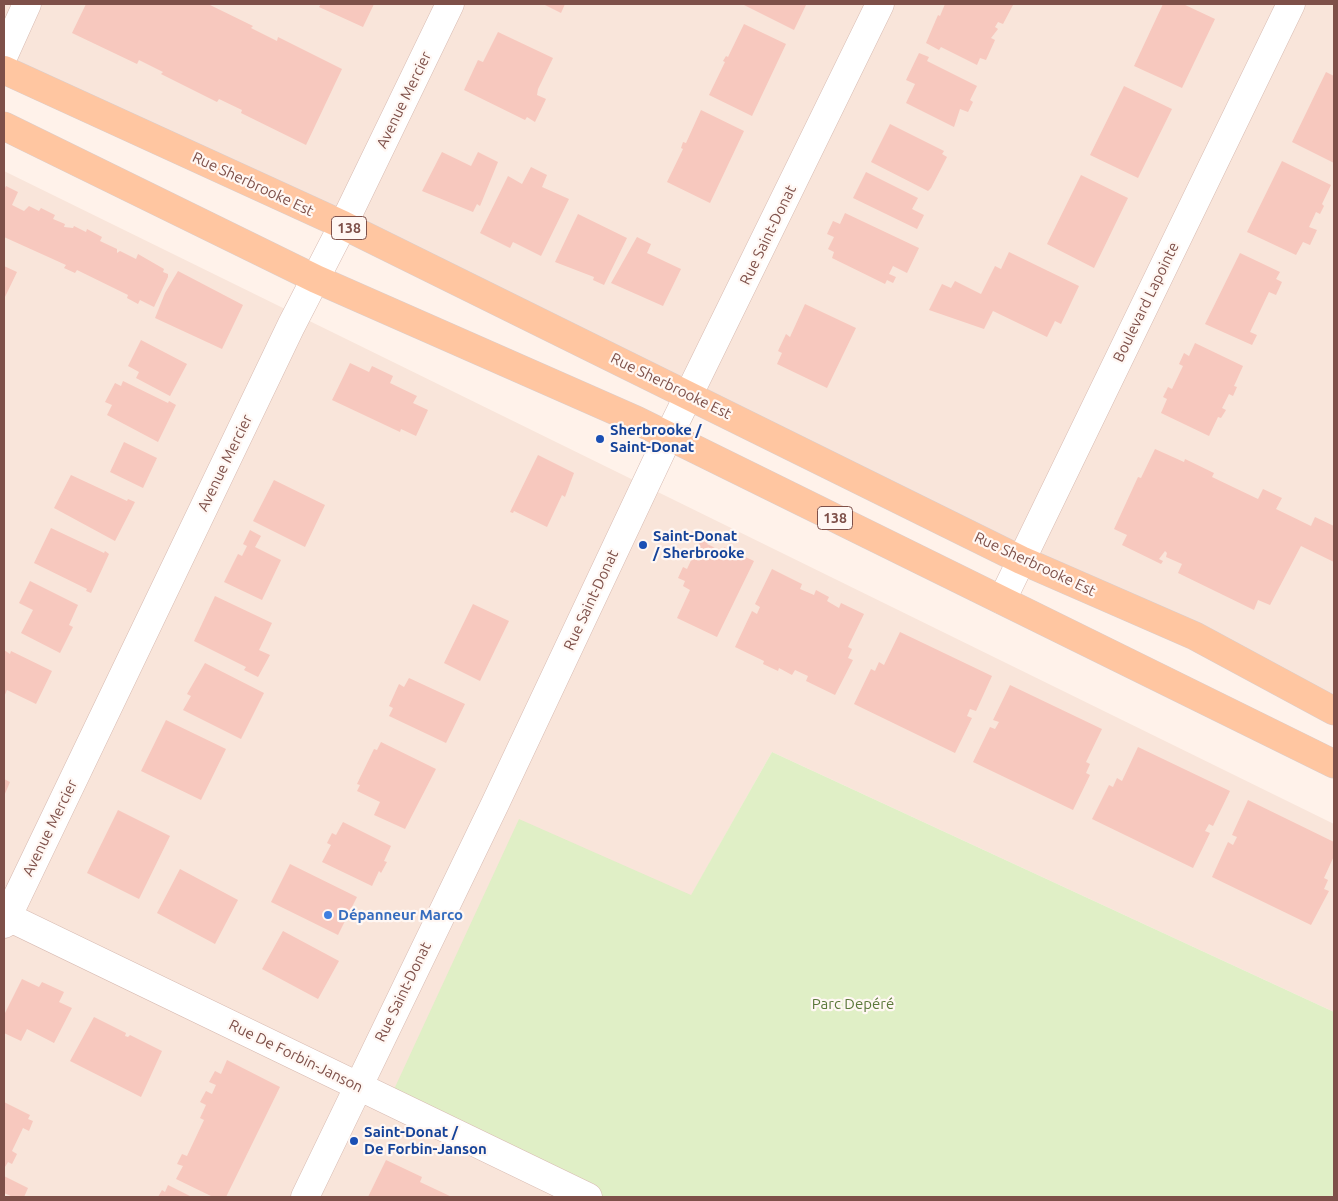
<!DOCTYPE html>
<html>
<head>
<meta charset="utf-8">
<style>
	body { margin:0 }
	#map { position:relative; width:1338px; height:1201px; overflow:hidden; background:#fff2ea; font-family:Ubuntu,sans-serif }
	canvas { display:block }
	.frame { position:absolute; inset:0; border:5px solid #7e5049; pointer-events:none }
</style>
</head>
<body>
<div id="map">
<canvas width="1338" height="1201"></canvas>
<div class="frame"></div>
</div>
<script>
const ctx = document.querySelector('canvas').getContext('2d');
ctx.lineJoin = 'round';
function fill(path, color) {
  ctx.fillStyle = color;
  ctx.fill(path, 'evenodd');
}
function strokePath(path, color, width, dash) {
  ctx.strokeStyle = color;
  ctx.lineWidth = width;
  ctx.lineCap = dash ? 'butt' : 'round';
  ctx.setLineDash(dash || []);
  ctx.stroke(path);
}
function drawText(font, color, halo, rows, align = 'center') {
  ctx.font = font + ' Ubuntu,sans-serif';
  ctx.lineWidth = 4.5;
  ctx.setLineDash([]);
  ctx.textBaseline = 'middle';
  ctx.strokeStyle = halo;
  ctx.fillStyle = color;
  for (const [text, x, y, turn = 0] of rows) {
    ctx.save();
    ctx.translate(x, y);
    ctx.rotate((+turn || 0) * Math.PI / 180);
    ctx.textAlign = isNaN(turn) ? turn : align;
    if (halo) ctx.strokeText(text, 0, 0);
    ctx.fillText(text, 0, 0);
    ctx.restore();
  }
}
fill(new Path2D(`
	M 4,4 L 1334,4 L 1334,710 L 4,67 Z
	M 4,171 L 1334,824 L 1334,1012 L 772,752 L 691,896 L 519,820 L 596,1197 L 4,1197 Z`), '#f9e5da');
fill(new Path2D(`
	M 772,752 L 1334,1012 L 1334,1197 L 596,1197 L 390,1098 L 519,819 L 691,895 Z`), '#e0efc6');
fill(new Path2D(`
	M 86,4 L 208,4 L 253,26 L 251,28 L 277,41 L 278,37 L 342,69 L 306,145 L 241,113 L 242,110 L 219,99 L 217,102 L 161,74 L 163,72 L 139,60 L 137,64 L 72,33 Z
	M 321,4 L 374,4 L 363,27 L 319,7 Z
	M 543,4 L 565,4 L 561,13 Z
	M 744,4 L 803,4 L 806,5 L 794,30 L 744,5 Z
	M 945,4 L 1013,5 L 1003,24 L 998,22 L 995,27 L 998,29 L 991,38 L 995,40 L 986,60 L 980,58 L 977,65 L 941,47 L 939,50 L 926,43 L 938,15 L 940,16 Z
	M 1163,4 L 1183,4 L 1215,19 L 1182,88 L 1134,66 Z
	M 744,24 L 786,44 L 752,116 L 709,95 L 725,62 L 723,61 L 726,56 L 728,57 Z
	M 498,32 L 553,58 L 538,89 L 537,95 L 546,99 L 535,122 L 527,117 L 525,120 L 464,90 L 478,60 L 483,62 Z
	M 919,53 L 929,57 L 927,61 L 977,86 L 970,100 L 973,102 L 968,112 L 960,109 L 954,127 L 906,103 L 915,84 L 906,80 Z
	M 1326,72 L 1334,76 L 1334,163 L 1292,142 Z
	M 1124,86 L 1172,109 L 1138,178 L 1090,155 Z
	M 701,110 L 744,131 L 710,203 L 667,182 L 683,149 L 681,148 L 683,142 L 686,143 Z
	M 890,124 L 944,151 L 942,154 L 947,157 L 931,188 L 928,191 L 871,162 Z
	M 442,152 L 471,166 L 478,152 L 498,162 L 480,206 L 477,204 L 473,212 L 422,191 Z
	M 1282,161 L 1331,185 L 1322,204 L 1324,206 L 1320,214 L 1316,212 L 1309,227 L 1317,230 L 1310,245 L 1303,242 L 1296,255 L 1247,232 Z
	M 531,167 L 547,175 L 542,187 L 569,199 L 541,256 L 513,242 L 510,248 L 480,233 L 508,176 L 522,184 Z
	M 866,172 L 918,198 L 912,209 L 924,215 L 917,229 L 853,198 Z
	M 1081,175 L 1128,198 L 1094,268 L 1047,244 Z
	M 6,186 L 18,192 L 12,205 L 24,211 L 29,206 L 39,211 L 41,208 L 55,215 L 53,219 L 65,224 L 64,227 L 73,228 L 74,226 L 86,232 L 87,229 L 102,237 L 100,241 L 117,249 L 117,253 L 120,251 L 136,259 L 138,254 L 164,269 L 163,272 L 168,274 L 168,277 L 154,307 L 140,300 L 138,304 L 127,298 L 128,295 L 77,270 L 75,273 L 64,268 L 66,265 L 4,237 L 4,190 Z
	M 845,213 L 919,248 L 907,273 L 893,266 L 889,274 L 896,277 L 893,283 L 887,280 L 885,284 L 832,258 L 834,252 L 828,249 L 834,237 L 827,234 L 833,221 L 840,224 Z
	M 578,214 L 627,238 L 604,285 L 593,280 L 594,277 L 555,262 Z
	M 637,237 L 651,244 L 647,253 L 681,269 L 663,306 L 611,283 Z
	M 1009,252 L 1079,286 L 1061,324 L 1055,321 L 1047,337 L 993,311 L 984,329 L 929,310 L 942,284 L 951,288 L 955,281 L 981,294 L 995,266 L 1001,269 Z
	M 1240,253 L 1280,272 L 1276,279 L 1282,282 L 1276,295 L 1269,292 L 1250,332 L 1257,335 L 1252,345 L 1205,324 Z
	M 4,266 L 17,272 L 4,299 Z
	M 178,271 L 243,305 L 222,349 L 155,318 L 165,293 Z
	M 805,304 L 856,328 L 827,388 L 777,364 L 782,353 L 778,351 L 786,334 L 790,337 Z
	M 141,340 L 187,364 L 170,396 L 136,378 L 139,372 L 128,366 Z
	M 1195,343 L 1243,366 L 1234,386 L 1237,387 L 1233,396 L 1229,394 L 1222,408 L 1226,410 L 1221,418 L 1218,417 L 1209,436 L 1161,413 L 1167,399 L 1163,397 L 1168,387 L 1172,389 L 1183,366 L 1179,364 L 1184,353 L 1189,356 Z
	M 350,363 L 369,372 L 372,366 L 393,376 L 390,383 L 417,396 L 413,403 L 428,410 L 416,436 L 401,429 L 400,432 L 332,400 Z
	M 123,381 L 168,403 L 169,401 L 176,405 L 158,442 L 107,415 L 112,405 L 105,402 L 115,383 L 121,386 Z
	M 124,442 L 157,458 L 143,488 L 110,472 Z
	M 1155,449 L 1184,462 L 1185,459 L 1214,473 L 1212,477 L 1258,499 L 1263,489 L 1282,498 L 1276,509 L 1311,526 L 1315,517 L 1334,526 L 1334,562 L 1301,546 L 1270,605 L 1258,600 L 1254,610 L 1178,573 L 1182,564 L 1166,557 L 1167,553 L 1165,551 L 1159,559 L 1163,561 L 1161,564 L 1122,545 L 1127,535 L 1114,529 L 1138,477 L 1141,478 Z
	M 538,455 L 574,473 L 565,497 L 562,495 L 547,527 L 514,511 L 513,513 L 510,512 Z
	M 71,475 L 127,501 L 128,499 L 135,502 L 115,541 L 54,508 Z
	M 274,480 L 325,505 L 305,547 L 253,521 Z
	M 51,528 L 104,553 L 105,551 L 109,554 L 91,593 L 86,591 L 87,589 L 34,563 Z
	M 250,530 L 261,536 L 255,547 L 281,560 L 262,600 L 224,582 L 238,554 L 242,556 L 247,546 L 243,544 Z
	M 703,535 L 710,538 L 707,544 L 722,551 L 724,547 L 754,561 L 717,637 L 677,618 L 690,590 L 683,586 L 685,581 L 678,578 L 683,567 L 687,569 Z
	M 772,569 L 802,584 L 800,589 L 814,595 L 816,590 L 829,597 L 827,601 L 839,608 L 841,603 L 864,614 L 848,647 L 852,649 L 848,658 L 853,660 L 835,695 L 806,681 L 808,676 L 795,670 L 792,675 L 779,668 L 778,671 L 763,664 L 764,661 L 735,647 L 752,611 L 757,614 L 760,607 L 755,604 Z
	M 30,581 L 78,605 L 69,625 L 73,627 L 60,653 L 21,633 L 33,610 L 19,603 Z
	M 215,596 L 272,623 L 259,650 L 270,655 L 258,677 L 244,670 L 246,667 L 194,641 Z
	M 473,604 L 509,621 L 480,681 L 444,663 Z
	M 900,632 L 992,676 L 976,711 L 970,709 L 967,716 L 972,718 L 955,753 L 854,704 L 871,669 L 875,671 L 879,662 L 884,665 Z
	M 4,650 L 10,654 L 11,651 L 52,671 L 36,704 L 7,690 L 4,697 Z
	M 205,663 L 264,693 L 241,739 L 183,710 L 191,696 L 187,694 Z
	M 409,678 L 465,704 L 446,743 L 389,716 L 393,708 L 389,706 L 399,684 L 404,687 Z
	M 1010,685 L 1102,729 L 1086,762 L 1090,764 L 1086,773 L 1090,775 L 1073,810 L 973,762 L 990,727 L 995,729 L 999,722 L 993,720 Z
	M 166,720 L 226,749 L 201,800 L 141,771 Z
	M 381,742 L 436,769 L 405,829 L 374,815 L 380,802 L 357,791 L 360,785 L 357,784 L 374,749 L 377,750 Z
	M 1138,747 L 1230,791 L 1213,826 L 1209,824 L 1205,831 L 1210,833 L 1193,868 L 1092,819 L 1109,785 L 1113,787 L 1117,778 L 1122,781 Z
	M 4,779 L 10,782 L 4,796 Z
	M 1248,800 L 1334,842 L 1334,856 L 1324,878 L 1328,880 L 1324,889 L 1329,891 L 1311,925 L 1212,877 L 1228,842 L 1233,845 L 1237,837 L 1232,835 Z
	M 118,810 L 170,836 L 139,899 L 87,873 Z
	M 343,822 L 391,846 L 384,861 L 387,862 L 381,873 L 379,871 L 372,886 L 322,862 L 331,845 L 327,843 L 332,833 L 336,835 Z
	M 290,864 L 357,897 L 338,935 L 271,902 Z
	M 180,869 L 238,900 L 215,944 L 157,913 Z
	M 283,931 L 339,961 L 318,999 L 262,969 Z
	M 22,979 L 39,987 L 42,982 L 64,992 L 59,1002 L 72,1008 L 54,1043 L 27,1029 L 21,1041 L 4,1033 L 4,1015 Z
	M 94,1017 L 126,1033 L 125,1036 L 128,1037 L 130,1035 L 162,1051 L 141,1097 L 70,1061 Z
	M 227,1060 L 280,1087 L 226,1197 L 213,1197 L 176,1179 L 183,1166 L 177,1164 L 182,1154 L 187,1156 L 204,1120 L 200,1118 L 206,1105 L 200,1102 L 206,1091 L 212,1094 L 216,1085 L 209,1082 L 215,1071 L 221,1074 Z
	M 4,1102 L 30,1115 L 28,1119 L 33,1121 L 29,1131 L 23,1128 L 12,1151 L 17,1154 L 12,1164 L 8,1162 L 5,1167 Z
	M 386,1160 L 422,1177 L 420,1182 L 452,1197 L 368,1197 Z
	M 4,1176 L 28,1188 L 24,1197 L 13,1197 L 4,1193 Z
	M 168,1185 L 192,1197 L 158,1197 L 162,1190 L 165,1192 Z`), '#f7c8be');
const minor = new Path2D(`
	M 4,55 L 27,4
	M 1002,600 L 1291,4
	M 4,915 L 588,1197
	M 4,924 L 291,326 L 343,225 L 450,4
	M 305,1197 L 495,804 L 668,437 L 880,4`);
const major = new Path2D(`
	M 4,70 L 343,225 L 1021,560 L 1195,636 L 1334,711
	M 4,126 L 316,279 L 636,420 L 1334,764`);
strokePath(minor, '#d8bbb2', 29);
strokePath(major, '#dbcecc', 29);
strokePath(minor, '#fff', 28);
strokePath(major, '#ffc6a1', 28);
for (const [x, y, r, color] of [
	[600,439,5,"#1a4fb4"],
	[643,545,5,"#1a4fb4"],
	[328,915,5,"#3f7fe0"],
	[354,1141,5,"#1a4fb4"]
]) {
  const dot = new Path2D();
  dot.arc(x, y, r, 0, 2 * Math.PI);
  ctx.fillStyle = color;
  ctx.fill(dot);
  strokePath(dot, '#fff7f3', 2);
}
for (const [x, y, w] of [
	[349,228,35],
	[835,518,35]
]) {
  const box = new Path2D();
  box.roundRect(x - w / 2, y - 11.5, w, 23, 4);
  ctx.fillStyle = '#fff7f3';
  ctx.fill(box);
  strokePath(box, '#7e5049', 1);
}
drawText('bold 14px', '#7e5049', null, [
	["138",349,228],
	["138",835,518]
]);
drawText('15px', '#7e5049', '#fff7f3', [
	["Avenue Mercier",404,100,-64],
	["Rue Sherbrooke Est",253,184,25],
	["Rue Saint-Donat",768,235,-64],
	["Boulevard Lapointe",1146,302,-64],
	["Rue Sherbrooke Est",671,386,26],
	["Avenue Mercier",225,463,-64],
	["Rue Sherbrooke Est",1035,564,25],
	["Rue Saint-Donat",591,600,-65],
	["Avenue Mercier",50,828,-64],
	["Rue Saint-Donat",403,992,-64],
	["Rue De Forbin-Janson",296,1056,26]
]);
drawText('bold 15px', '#164399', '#fff7f3', [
	["Sherbrooke /",610,430],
	["Saint-Donat",610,447],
	["Saint-Donat",653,536],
	["/ Sherbrooke",653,553],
	["Saint-Donat /",364,1132],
	["De Forbin-Janson",364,1149]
], 'left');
drawText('bold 15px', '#366cbe', '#fff7f3', [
	["Dépanneur Marco",338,915]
], 'left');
drawText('15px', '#5b783a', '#fff7f3', [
	["Parc Depéré",853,1004]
]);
</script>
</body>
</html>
